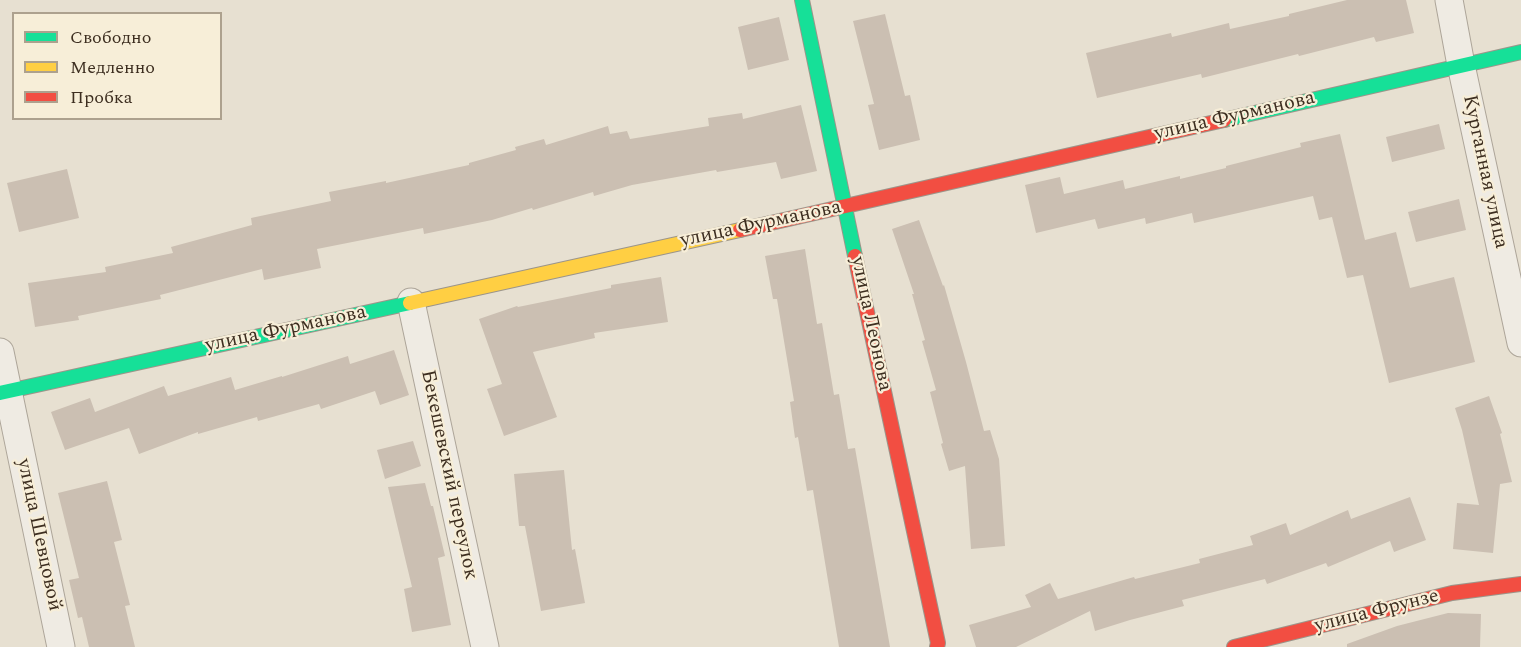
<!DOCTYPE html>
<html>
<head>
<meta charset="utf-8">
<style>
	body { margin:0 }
	#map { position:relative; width:1521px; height:647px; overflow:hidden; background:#e7e0d1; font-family:Spectral,serif }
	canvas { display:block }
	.legend { position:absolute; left:12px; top:12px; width:210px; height:108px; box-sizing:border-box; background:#f7eed8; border:2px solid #ada18e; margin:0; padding:8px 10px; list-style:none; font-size:18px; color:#3d2e20 }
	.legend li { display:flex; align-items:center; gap:12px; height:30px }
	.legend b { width:30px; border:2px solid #ada18e }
</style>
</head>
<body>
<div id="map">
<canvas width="1521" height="647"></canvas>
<ul class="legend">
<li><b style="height:8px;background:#16e098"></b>Свободно</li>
<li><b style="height:8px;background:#ffcf43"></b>Медленно</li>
<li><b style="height:8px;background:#f24e42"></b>Пробка</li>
</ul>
</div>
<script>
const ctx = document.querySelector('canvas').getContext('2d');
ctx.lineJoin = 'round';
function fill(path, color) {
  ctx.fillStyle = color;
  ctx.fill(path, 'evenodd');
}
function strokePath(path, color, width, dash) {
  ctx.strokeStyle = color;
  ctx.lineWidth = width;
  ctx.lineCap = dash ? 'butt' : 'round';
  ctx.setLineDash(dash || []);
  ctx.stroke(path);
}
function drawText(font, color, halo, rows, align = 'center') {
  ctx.font = font + ' Spectral,serif';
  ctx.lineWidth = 4.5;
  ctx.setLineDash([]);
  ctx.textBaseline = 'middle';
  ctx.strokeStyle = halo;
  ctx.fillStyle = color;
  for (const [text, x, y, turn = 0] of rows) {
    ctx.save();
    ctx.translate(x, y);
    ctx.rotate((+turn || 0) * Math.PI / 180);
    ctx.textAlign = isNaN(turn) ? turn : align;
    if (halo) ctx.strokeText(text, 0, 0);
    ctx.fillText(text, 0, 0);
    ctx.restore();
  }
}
fill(new Path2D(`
	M 1347,0 L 1406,0 L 1414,33 L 1376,42 L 1374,37 L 1299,56 L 1298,54 L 1202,78 L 1201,74 L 1097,98 L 1086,53 L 1171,33 L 1172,37 L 1229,23 L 1230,29 L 1289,16 L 1289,14 Z
	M 885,14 L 905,96 L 910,95 L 920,140 L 879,150 L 868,105 L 874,104 L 853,21 Z
	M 779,17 L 789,60 L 748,70 L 738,27 Z
	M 801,105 L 817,171 L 781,179 L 776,162 L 717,172 L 716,170 L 632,185 L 594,196 L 593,192 L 533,210 L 532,208 L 492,220 L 424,234 L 423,228 L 317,249 L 321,268 L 264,280 L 262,269 L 160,295 L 161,299 L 78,316 L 79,320 L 35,327 L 28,283 L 106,272 L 105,267 L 173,253 L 171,247 L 252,225 L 251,218 L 331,201 L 329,192 L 386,181 L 386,183 L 469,165 L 469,163 L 516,150 L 515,147 L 544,139 L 546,145 L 608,126 L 610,134 L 627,131 L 630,139 L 709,126 L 708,118 L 742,113 L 743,119 Z
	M 1439,124 L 1445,149 L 1392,162 L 1386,137 Z
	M 1340,134 L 1365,240 L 1396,232 L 1410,288 L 1454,277 L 1475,362 L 1389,383 L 1363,275 L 1347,278 L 1332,217 L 1319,220 L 1313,196 L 1194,223 L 1192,213 L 1146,224 L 1145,218 L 1098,229 L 1095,219 L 1036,233 L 1025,185 L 1060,177 L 1064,194 L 1123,180 L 1125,189 L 1180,176 L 1180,179 L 1226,168 L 1226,166 L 1301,147 L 1300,143 Z
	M 67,169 L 79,218 L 19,232 L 7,183 Z
	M 1459,199 L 1466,230 L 1416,242 L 1408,212 Z
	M 919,220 L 943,286 L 944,285 L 966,362 L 984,431 L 990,430 L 999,459 L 1005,546 L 971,549 L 965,466 L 949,471 L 941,444 L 943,443 L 930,392 L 936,390 L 922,341 L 925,340 L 912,294 L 914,294 L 892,229 Z
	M 805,249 L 817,324 L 822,323 L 834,395 L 839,394 L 848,449 L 855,448 L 890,647 L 839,647 L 813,490 L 807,491 L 798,437 L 795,438 L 790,402 L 794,401 L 777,299 L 773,299 L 765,256 Z
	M 661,277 L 668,322 L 594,333 L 595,338 L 533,352 L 557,417 L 504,436 L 487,389 L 502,384 L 479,319 L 517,306 L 518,307 L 611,288 L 611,285 Z
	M 394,350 L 409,395 L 380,405 L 375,391 L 321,409 L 319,404 L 258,421 L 257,417 L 198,434 L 198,432 L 139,454 L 129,428 L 65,450 L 51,412 L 90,398 L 95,412 L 164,386 L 168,396 L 231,377 L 235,390 L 282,376 L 282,377 L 348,356 L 350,364 Z
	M 1489,396 L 1502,433 L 1500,434 L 1512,482 L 1500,484 L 1493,553 L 1453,549 L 1457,503 L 1479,505 L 1462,430 L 1455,408 Z
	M 413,441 L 421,466 L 385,479 L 377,450 Z
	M 564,470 L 572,550 L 575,549 L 585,603 L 541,611 L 525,526 L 519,526 L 514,474 Z
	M 107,481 L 122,540 L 114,542 L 130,605 L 125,606 L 135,647 L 89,647 L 82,617 L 78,618 L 69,580 L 79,578 L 58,493 Z
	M 425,483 L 431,506 L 433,506 L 445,556 L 438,558 L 451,625 L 412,632 L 404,589 L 412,587 L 388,487 Z
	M 1410,497 L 1426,540 L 1394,552 L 1390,541 L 1328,567 L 1326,563 L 1267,584 L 1265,579 L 1182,600 L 1184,606 L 1130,620 L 1095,631 L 1090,611 L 1016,647 L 976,647 L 969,625 L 1031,607 L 1025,595 L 1050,583 L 1058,599 L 1134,577 L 1135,579 L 1200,563 L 1199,559 L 1253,545 L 1250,536 L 1286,523 L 1290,535 L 1348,510 L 1351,519 Z
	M 1448,613 L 1481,614 L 1480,647 L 1347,647 L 1347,644 L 1397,626 Z`), '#cbbfb2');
const street = new Path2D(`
	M 1449,0 L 1461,65 L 1521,343
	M 411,302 L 485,647
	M 0,352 L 61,647`);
const fast = new Path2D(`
	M 802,0 L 855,256
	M 1224,120 L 1521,52
	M 0,393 L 410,303`);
const slow = new Path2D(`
	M 410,303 L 740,230`);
const jam = new Path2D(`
	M 740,230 L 1224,120
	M 855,256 L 938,643 L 937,647
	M 1234,647 L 1452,593 L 1521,584`);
strokePath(street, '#ada599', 29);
strokePath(fast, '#9c958a', 16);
strokePath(slow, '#9c958a', 16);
strokePath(jam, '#9c958a', 16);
strokePath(street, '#efebe3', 27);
strokePath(fast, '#16e098', 14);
strokePath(slow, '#ffcf43', 14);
strokePath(jam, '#f24e42', 14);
drawText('20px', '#3d2e20', '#f7eed8', [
	["улица Фурманова",1235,117,-13],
	["Курганная улица",1484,172,78],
	["улица Фурманова",761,225,-12],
	["улица Леонова",870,324,78],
	["улица Фурманова",286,330,-12],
	["Бекешевский переулок",448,475,78],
	["улица Шевцовой",38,535,78],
	["улица Фрунзе",1377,612,-14]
]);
</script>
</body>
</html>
